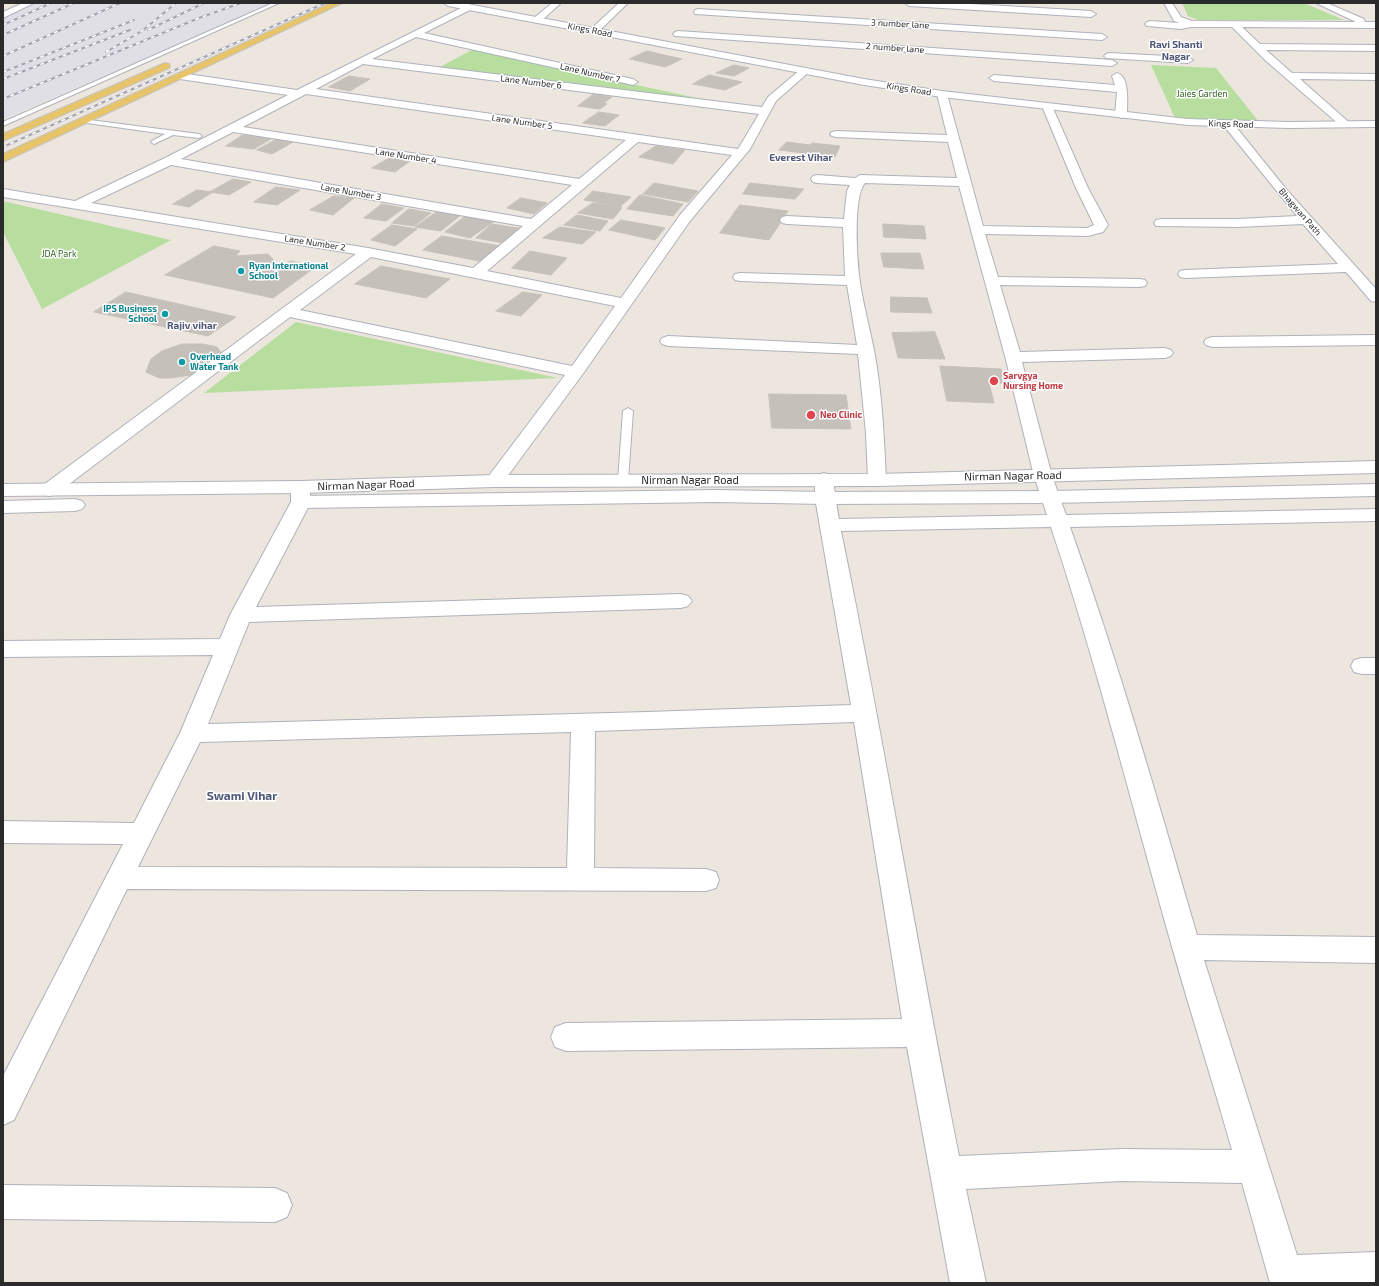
<!DOCTYPE html>
<html>
<head>
<meta charset="utf-8">
<style>
	body { margin:0 }
	#map { position:relative; width:1379px; height:1286px; overflow:hidden; background:#ece6df; font-family:"Exo 2",sans-serif }
	canvas { display:block }
	.frame { position:absolute; inset:0; border:4px solid #2b2b2b; pointer-events:none }
</style>
</head>
<body>
<div id="map">
<canvas width="1379" height="1286"></canvas>
<div class="frame"></div>
</div>
<script>
const ctx = document.querySelector('canvas').getContext('2d');
ctx.lineJoin = 'round';
function fill(path, color) {
  ctx.fillStyle = color;
  ctx.fill(path, 'evenodd');
}
function strokePath(path, color, width, dash) {
  ctx.strokeStyle = color;
  ctx.lineWidth = width;
  ctx.lineCap = dash ? 'butt' : 'round';
  ctx.setLineDash(dash || []);
  ctx.stroke(path);
}
function drawText(font, color, halo, rows, align = 'center') {
  ctx.font = font + ' "Exo 2",sans-serif';
  ctx.lineWidth = 3;
  ctx.setLineDash([]);
  ctx.textBaseline = 'middle';
  ctx.strokeStyle = halo;
  ctx.fillStyle = color;
  for (const [text, x, y, turn = 0] of rows) {
    ctx.save();
    ctx.translate(x, y);
    ctx.rotate((+turn || 0) * Math.PI / 180);
    ctx.textAlign = isNaN(turn) ? turn : align;
    if (halo) ctx.strokeText(text, 0, 0);
    ctx.fillText(text, 0, 0);
    ctx.restore();
  }
}
fill(new Path2D(`
	M 37,3 L 276,3 L 3,119 L 3,17 Z`), '#e0dfe5');
fill(new Path2D(`
	M 1182,3 L 1304,3 L 1344,20 L 1198,20 L 1188,16 Z
	M 472,50 L 721,103 L 438,68 Z
	M 1151,65 L 1216,68 L 1263,127 L 1175,118 Z
	M 3,201 L 171,240 L 42,309 L 3,232 Z
	M 296,322 L 558,378 L 204,393 Z`), '#b8de9f');
const building = new Path2D(`
	M 647,51 L 682,59 L 665,67 L 630,59 Z
	M 734,65 L 749,68 L 734,76 L 716,73 Z
	M 709,75 L 742,82 L 725,90 L 693,84 Z
	M 349,76 L 370,79 L 350,91 L 329,87 Z
	M 594,94 L 612,97 L 604,103 L 607,104 L 600,109 L 578,106 Z
	M 599,112 L 619,115 L 605,126 L 583,123 Z
	M 246,133 L 274,137 L 254,149 L 226,146 Z
	M 277,139 L 293,142 L 272,154 L 257,150 Z
	M 787,142 L 810,145 L 812,143 L 840,146 L 835,157 L 779,150 Z
	M 656,146 L 685,150 L 673,164 L 639,157 Z
	M 390,158 L 410,161 L 395,172 L 372,168 Z
	M 233,179 L 251,182 L 229,195 L 210,192 Z
	M 654,183 L 698,191 L 688,202 L 643,194 Z
	M 750,183 L 804,189 L 795,199 L 743,194 Z
	M 276,187 L 300,190 L 277,205 L 254,202 Z
	M 197,190 L 213,192 L 189,207 L 173,204 Z
	M 593,191 L 631,197 L 621,206 L 584,200 Z
	M 640,195 L 683,204 L 673,216 L 627,209 Z
	M 334,196 L 354,198 L 333,215 L 310,210 Z
	M 521,198 L 547,203 L 534,214 L 507,208 Z
	M 593,203 L 621,206 L 621,209 L 613,219 L 578,213 Z
	M 382,204 L 404,208 L 386,221 L 364,218 Z
	M 740,205 L 788,211 L 769,240 L 720,233 Z
	M 409,209 L 431,213 L 414,226 L 392,223 Z
	M 438,211 L 462,214 L 441,231 L 415,227 Z
	M 467,215 L 496,220 L 470,238 L 445,232 Z
	M 577,215 L 608,221 L 600,231 L 564,225 Z
	M 621,220 L 665,228 L 655,240 L 609,230 Z
	M 492,224 L 518,228 L 521,228 L 503,243 L 476,238 Z
	M 883,224 L 924,226 L 926,239 L 884,237 Z
	M 392,225 L 417,229 L 395,246 L 371,240 Z
	M 560,227 L 596,232 L 582,244 L 543,238 Z
	M 442,236 L 501,246 L 484,262 L 423,250 Z
	M 214,246 L 240,251 L 236,256 L 268,254 L 281,268 L 290,261 L 317,266 L 273,298 L 165,275 Z
	M 530,251 L 567,258 L 551,275 L 512,268 Z
	M 881,253 L 920,253 L 924,269 L 884,267 Z
	M 381,266 L 450,279 L 426,298 L 355,284 Z
	M 126,292 L 236,317 L 208,336 L 94,312 Z
	M 523,292 L 542,295 L 521,316 L 496,311 Z
	M 891,297 L 927,298 L 932,313 L 891,312 Z
	M 935,332 L 945,359 L 898,358 L 892,333 Z
	M 182,344 L 203,344 L 217,347 L 223,355 L 197,374 L 171,378 L 159,378 L 146,372 L 151,359 L 162,351 Z
	M 940,366 L 1001,369 L 1004,383 L 989,383 L 994,403 L 947,401 Z
	M 769,394 L 846,395 L 851,429 L 772,428 Z`);
fill(building, '#c5c0ba');
strokePath(building, '#c7c1b8', 1);
const lane = new Path2D(`
	M 273,3 L 279,3 L 3,126 L 3,122 Z
	M 82,119 L 199,134 L 202,136 L 199,138 L 173,135 L 154,144 L 151,142 L 152,141 L 165,134 L 80,122 L 79,121 Z
	M 628,408 L 633,411 L 628,480 L 623,483 L 618,480 L 623,411 Z`);
const street = new Path2D(`
	M 552,3 L 561,3 L 540,22 L 534,22 L 532,20 L 534,18 Z
	M 619,3 L 628,3 L 597,33 L 591,33 L 589,31 L 591,29 Z
	M 905,3 L 953,3 L 1091,11 L 1096,14 L 1091,17 L 909,6 Z
	M 1164,3 L 1172,3 L 1181,17 L 1192,21 L 1356,22 L 1316,3 L 1327,3 L 1364,19 L 1365,22 L 1376,22 L 1376,28 L 1242,27 L 1260,44 L 1376,45 L 1376,51 L 1266,50 L 1292,73 L 1376,74 L 1376,80 L 1300,79 L 1352,125 L 1350,127 L 1342,127 L 1265,60 L 1232,27 L 1191,27 L 1181,29 L 1147,26 L 1145,24 L 1147,22 L 1150,21 L 1180,23 L 1174,21 Z
	M 469,4 L 473,7 L 472,9 L 424,33 L 633,79 L 638,82 L 633,85 L 416,37 L 372,59 L 762,107 L 768,97 L 801,69 L 809,69 L 810,71 L 776,101 L 750,149 L 690,221 L 582,375 L 501,485 L 494,487 L 487,485 L 485,481 L 565,375 L 290,317 L 56,494 L 49,496 L 42,494 L 40,490 L 42,486 L 356,254 L 3,197 L 3,189 L 75,201 L 165,158 L 288,95 L 180,79 L 176,78 L 175,76 L 176,74 L 180,73 L 297,90 ZM 363,64 L 759,114 L 738,149 L 316,89 ZM 306,94 L 626,140 L 579,179 L 243,127 ZM 233,132 L 572,185 L 531,219 L 181,159 ZM 638,142 L 732,155 L 680,215 L 621,298 L 487,271 ZM 171,165 L 523,226 L 473,268 L 368,248 L 91,203 ZM 371,257 L 615,306 L 572,366 L 300,310 Z
	M 698,9 L 1102,34 L 1107,37 L 1102,40 L 695,14 L 694,12 L 695,10 Z
	M 678,31 L 1112,60 L 1117,63 L 1112,66 L 675,36 L 673,34 L 675,32 Z
	M 1109,53 L 1188,57 L 1193,60 L 1188,63 L 1106,58 L 1104,56 L 1106,54 Z
	M 1117,73 C 1130,76 1127,104 1127,115 L 1121,118 L 1115,115 L 1117,92 L 994,81 L 989,78 L 994,75 L 1115,85 L 1112,76 Z
	M 942,91 L 947,94 L 983,226 L 1087,228 L 1094,225 L 1076,188 L 1042,106 L 1047,103 L 1052,106 L 1088,188 L 1108,225 L 1103,232 L 1088,236 L 985,234 L 998,277 L 1140,279 L 1145,280 L 1147,283 L 1145,286 L 1140,287 L 1000,285 L 1020,352 L 1165,348 L 1171,350 L 1173,353 L 1171,356 L 1165,358 L 1022,362 L 1052,476 L 1066,515 L 1376,509 L 1376,521 L 1070,527 C 1118,661 1157,798 1197,935 L 1376,937 L 1376,963 L 1204,960 L 1297,1255 L 1376,1252 L 1376,1283 L 1270,1283 L 1242,1183 L 1122,1181 L 966,1189 L 986,1283 L 950,1283 L 907,1047 L 566,1051 L 555,1047 L 551,1037 L 555,1027 L 566,1023 L 902,1019 L 854,722 L 595,731 L 594,868 L 706,869 L 716,872 L 719,880 L 716,888 L 706,891 L 127,889 L 14,1120 L 3,1125 L 3,1076 L 123,844 L 3,843 L 3,821 L 134,823 L 180,733 L 213,655 L 3,657 L 3,641 L 220,639 L 230,615 L 291,502 L 291,487 L 293,483 L 300,481 L 307,483 L 309,487 L 311,502 L 256,607 L 681,594 L 688,596 L 692,601 L 688,606 L 681,608 L 249,622 L 208,724 L 647,712 L 851,705 L 815,498 L 815,479 L 817,475 L 824,473 L 831,475 C 834,480 837,510 839,519 L 1047,515 L 1034,476 L 1006,360 L 959,186 L 865,183 C 853,196 857,256 859,275 C 862,300 869,325 874,350 C 882,392 884,437 886,480 L 884,484 L 877,486 L 870,484 L 868,480 L 866,433 L 858,354 L 668,346 L 662,344 L 660,341 L 662,338 L 668,336 L 857,345 L 847,285 L 740,281 L 735,280 L 733,277 L 735,274 L 740,273 L 845,276 L 843,227 L 787,224 L 782,223 L 780,220 L 782,217 L 787,216 L 844,219 L 847,191 L 850,185 L 817,183 L 813,182 L 811,179 L 813,176 L 817,175 L 855,178 L 860,175 L 957,178 L 948,142 L 836,137 L 832,136 L 830,134 L 832,132 L 836,131 L 947,135 L 937,94 ZM 1051,527 C 1097,665 1132,807 1172,947 C 1191,1015 1213,1082 1232,1150 L 1122,1149 L 959,1156 C 917,948 884,739 841,531 ZM 571,732 L 567,868 L 138,867 L 200,742 Z
	M 1228,121 L 1232,122 L 1286,189 L 1376,289 L 1376,302 L 1371,301 L 1346,272 L 1185,278 L 1180,277 L 1178,274 L 1180,271 L 1185,270 L 1338,264 L 1303,224 L 1237,227 L 1156,226 L 1154,223 L 1156,220 L 1161,219 L 1237,219 L 1297,216 L 1224,126 L 1222,124 L 1224,122 Z
	M 1376,335 L 1376,345 L 1212,347 L 1206,345 L 1204,342 L 1206,339 L 1212,337 Z
	M 1362,658 L 1376,658 L 1376,674 L 1362,674 L 1354,672 L 1351,666 L 1354,660 Z
	M 3,1185 L 275,1188 L 287,1193 L 292,1205 L 287,1217 L 275,1222 L 3,1219 Z`);
const secondary = new Path2D(`
	M 23,3 L 34,3 L 3,18 L 3,12 Z
	M 444,3 L 462,3 L 864,79 L 942,91 L 1188,119 L 1289,122 L 1376,121 L 1376,127 L 1289,128 L 1188,125 L 942,97 L 864,85 L 448,6 Z
	M 1376,461 L 1376,473 L 877,486 L 494,487 L 300,493 L 3,496 L 3,484 L 300,481 L 494,475 L 877,474 Z
	M 1376,484 L 1376,496 L 1051,503 L 825,504 L 716,502 L 301,508 L 294,506 L 291,502 L 294,498 L 301,496 L 716,490 L 825,492 L 1051,491 Z
	M 75,499 L 82,501 L 85,505 L 82,509 L 75,511 L 3,513 L 3,501 Z`);
const primary = new Path2D(`
	M 331,3 L 342,3 L 3,162 L 3,154 Z
	M 165,63 L 169,64 L 170,66 L 169,68 L 3,141 L 3,134 Z`);
strokePath(lane, '#afb2bb', 2);
strokePath(street, '#afb2bb', 2);
strokePath(secondary, '#afb2bb', 2);
strokePath(primary, '#c4c4c4', 2);
fill(lane, '#fff');
fill(street, '#fff');
fill(secondary, '#fff');
fill(primary, '#e7c469');
const rail = new Path2D(`
	M 3,25 L 51,3
	M 148,30 L 204,3
	M 3,35 L 74,3
	M 106,52 L 142,31 L 176,3
	M 3,56 L 120,3
	M 3,72 L 134,20
	M 3,79 L 130,30
	M 3,99 L 199,18 L 241,3
	M 3,147 L 325,3`);
strokePath(rail, '#a2a5b4', 2);
strokePath(rail, '#fff', 1.5, [4]);
for (const [x, y, r, color] of [
	[241,271,4,"#0f9aa8"],
	[165,314,4,"#0f9aa8"],
	[182,362,4,"#0f9aa8"],
	[994,381,5,"#e0444e"],
	[811,415,5,"#e0444e"]
]) {
  const dot = new Path2D();
  dot.arc(x, y, r, 0, 2 * Math.PI);
  ctx.fillStyle = color;
  ctx.fill(dot);
  strokePath(dot, '#fff', 1.5);
}
drawText('9px', '#2b2b2b', '#fff', [
	["3 number lane",900,24,3],
	["Kings Road",590,30,11],
	["2 number lane",895,48,4],
	["Lane Number 7",590,73,13],
	["Lane Number 6",531,82,7],
	["Kings Road",909,89,9],
	["Lane Number 5",522,122,8],
	["Kings Road",1231,124,2],
	["Lane Number 4",406,156,9],
	["Lane Number 3",351,192,10],
	["Bhagwan Path",1300,212,49],
	["Lane Number 2",315,243,9]
]);
drawText('9px', '#316420', '#fff', [
	["Jaies Garden",1202,94],
	["JDA Park",59,254]
]);
drawText('bold 9px', '#0d838f', '#fff', [
	["Ryan International",249,266],
	["School",249,276],
	["IPS Business",157,309,"right"],
	["School",157,319,"right"],
	["Overhead",190,357],
	["Water Tank",190,367]
], 'left');
drawText('bold 9px', '#be3a42', '#fff', [
	["Sarvgya",1003,376],
	["Nursing Home",1003,386],
	["Neo Clinic",820,415]
], 'left');
drawText('bold 10px', '#4f5879', '#fff', [
	["Ravi Shanti",1176,45],
	["Nagar",1176,57],
	["Everest Vihar",801,158],
	["Rajiv vihar",192,326]
]);
drawText('11px', '#2b2b2b', '#fff', [
	["Nirman Nagar Road",1013,476,-1],
	["Nirman Nagar Road",690,480],
	["Nirman Nagar Road",366,485,-2]
]);
drawText('bold 12px', '#4f5879', '#fff', [
	["Swami Vihar",242,796]
]);
</script>
</body>
</html>
